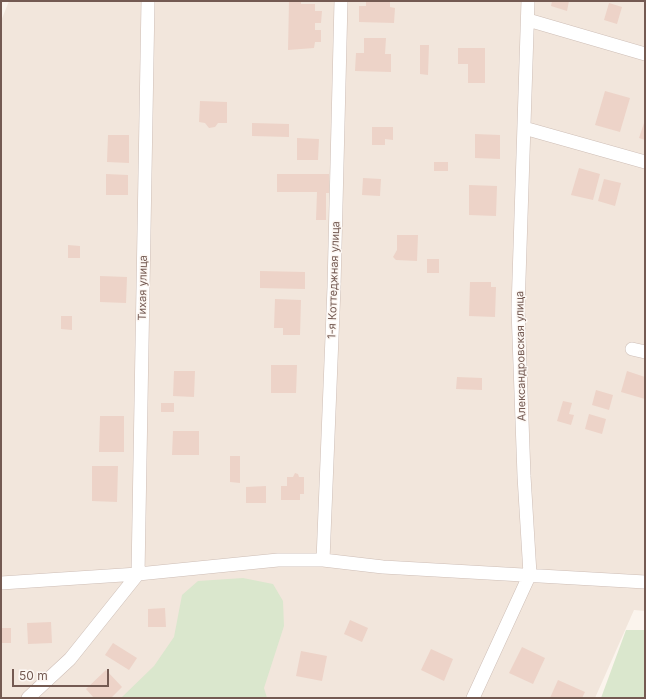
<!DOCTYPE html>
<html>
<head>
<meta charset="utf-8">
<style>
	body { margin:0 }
	#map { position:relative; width:646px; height:699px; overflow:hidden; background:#fbf4ed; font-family:Inter,sans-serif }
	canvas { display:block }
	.frame { position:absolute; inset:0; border:2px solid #745a52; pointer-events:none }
	.scale { position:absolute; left:12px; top:669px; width:97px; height:18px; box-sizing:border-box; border:2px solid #745a52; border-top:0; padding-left:5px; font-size:12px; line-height:14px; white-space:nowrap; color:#745a52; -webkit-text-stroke:3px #fdf8f4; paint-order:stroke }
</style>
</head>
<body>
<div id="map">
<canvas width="646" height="699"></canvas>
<div class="frame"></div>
<div class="scale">50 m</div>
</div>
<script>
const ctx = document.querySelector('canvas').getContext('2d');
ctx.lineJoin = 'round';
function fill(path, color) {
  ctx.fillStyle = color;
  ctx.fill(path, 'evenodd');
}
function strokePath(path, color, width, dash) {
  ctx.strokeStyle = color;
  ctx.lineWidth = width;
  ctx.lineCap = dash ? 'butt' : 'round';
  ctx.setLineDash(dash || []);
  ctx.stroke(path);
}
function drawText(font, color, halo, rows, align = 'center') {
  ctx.font = font + ' Inter,sans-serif';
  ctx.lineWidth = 3;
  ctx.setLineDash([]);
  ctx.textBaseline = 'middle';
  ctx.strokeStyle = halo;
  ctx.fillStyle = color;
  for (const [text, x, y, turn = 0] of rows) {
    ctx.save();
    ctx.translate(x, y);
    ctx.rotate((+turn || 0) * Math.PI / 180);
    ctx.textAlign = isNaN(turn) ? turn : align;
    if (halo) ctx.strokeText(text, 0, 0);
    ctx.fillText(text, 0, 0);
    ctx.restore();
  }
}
fill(new Path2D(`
	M 9,1 L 645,1 L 645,611 L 634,610 L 595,698 L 1,698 L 1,21 Z`), '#f2e6dc');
fill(new Path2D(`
	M 243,578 L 273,584 L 283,601 L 284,626 L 264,688 L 267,698 L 121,698 L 154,666 L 174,637 L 182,595 L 198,581 Z
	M 626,630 L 645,630 L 645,698 L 601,698 Z`), '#dae7cd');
fill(new Path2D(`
	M 289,1 L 301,1 L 301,4 L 315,4 L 315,11 L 322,11 L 321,23 L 315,23 L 315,30 L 321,30 L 321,42 L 315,42 L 314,48 L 288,50 Z
	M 366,1 L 390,1 L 390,7 L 395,8 L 394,23 L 359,22 L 359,6 L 366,6 Z
	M 552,1 L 569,1 L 567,11 L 551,6 Z
	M 609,3 L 622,7 L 617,24 L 604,20 Z
	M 364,38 L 386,38 L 385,54 L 391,54 L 391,72 L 355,71 L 356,53 L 364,53 Z
	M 420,45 L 429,45 L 428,75 L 420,74 Z
	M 458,48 L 485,48 L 485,83 L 468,83 L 468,64 L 458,64 Z
	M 605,91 L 630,98 L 620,132 L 595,125 Z
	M 200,101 L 227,102 L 227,123 L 218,123 L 215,127 L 209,128 L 205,123 L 199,122 Z
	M 645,120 L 645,140 L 639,138 Z
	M 252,123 L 289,124 L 289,137 L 252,136 Z
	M 372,127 L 393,127 L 393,140 L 385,139 L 385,145 L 372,145 Z
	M 475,134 L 500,135 L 500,159 L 475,158 Z
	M 108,135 L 129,135 L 129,163 L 107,162 Z
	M 297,138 L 319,139 L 318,160 L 297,160 Z
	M 434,162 L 448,162 L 448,171 L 434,171 Z
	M 579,168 L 600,174 L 593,200 L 571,195 Z
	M 106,174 L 128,175 L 128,195 L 106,195 Z
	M 277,174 L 329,174 L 329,193 L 326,193 L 326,220 L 316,220 L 317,192 L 277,192 Z
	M 363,178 L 381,179 L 380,196 L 362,195 Z
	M 604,179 L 621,183 L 615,206 L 598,201 Z
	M 469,185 L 497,186 L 496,216 L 469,215 Z
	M 397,235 L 418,235 L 417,261 L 396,260 L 393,257 L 397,250 Z
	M 68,245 L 80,246 L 80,258 L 68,258 Z
	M 427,259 L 439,259 L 439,273 L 427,273 Z
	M 260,271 L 305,272 L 305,289 L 260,288 Z
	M 100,276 L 127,277 L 126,303 L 100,302 Z
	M 470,282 L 491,282 L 491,287 L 496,287 L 495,317 L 469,316 Z
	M 275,299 L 301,300 L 300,335 L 283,335 L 283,328 L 274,328 Z
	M 61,316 L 72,316 L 72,330 L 61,329 Z
	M 271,365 L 297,365 L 296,393 L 271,393 Z
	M 174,371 L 195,371 L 194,397 L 173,396 Z
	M 627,371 L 645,377 L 645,399 L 621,392 Z
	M 457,377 L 482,378 L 482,390 L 456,389 Z
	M 596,390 L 613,395 L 609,410 L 592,405 Z
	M 563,401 L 572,403 L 569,414 L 574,415 L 571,425 L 557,421 Z
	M 161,403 L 174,403 L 174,412 L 161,412 Z
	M 589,414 L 606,419 L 602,434 L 585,429 Z
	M 100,416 L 124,416 L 124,452 L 99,452 Z
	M 173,431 L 199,431 L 199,455 L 172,455 Z
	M 230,456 L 240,456 L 240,483 L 230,482 Z
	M 92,466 L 118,466 L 117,502 L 92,501 Z
	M 295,473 L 298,474 L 299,477 L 304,477 L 304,494 L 300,494 L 300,500 L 281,500 L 281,486 L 287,486 L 287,477 L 293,477 Z
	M 266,486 L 266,503 L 246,503 L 246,487 Z
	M 165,608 L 166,627 L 148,627 L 148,609 Z
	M 350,620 L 368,628 L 362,642 L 344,634 Z
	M 51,622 L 52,643 L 28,644 L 27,623 Z
	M 1,628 L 11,628 L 11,643 L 1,643 Z
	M 113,643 L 137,658 L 129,670 L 105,655 Z
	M 522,647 L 545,658 L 533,684 L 509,673 Z
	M 431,649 L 453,659 L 444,681 L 421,670 Z
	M 301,651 L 327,656 L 322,681 L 296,676 Z
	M 106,670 L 122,687 L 111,698 L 94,698 L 86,689 Z
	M 558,680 L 585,692 L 582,698 L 550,698 Z`), '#edd3c8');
const minor = new Path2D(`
	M 528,20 L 645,54
	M 524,128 L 645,162
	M 632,349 L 645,352
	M 323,560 L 334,287 L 341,1
	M 1,583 L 138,574 L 278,560 L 323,560 L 383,567 L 645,582
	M 28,698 L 70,659 L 138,574 L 148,1
	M 473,698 L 530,574 L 524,476 L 518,309 L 528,1`);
strokePath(minor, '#cebeb6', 14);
strokePath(minor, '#fff', 13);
drawText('11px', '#745a52', '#fdf8f4', [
	["1-я Коттеджная улица",334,280,-88],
	["Тихая улица",143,288,-89],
	["Александровская улица",521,356,-91]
]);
</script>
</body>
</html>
